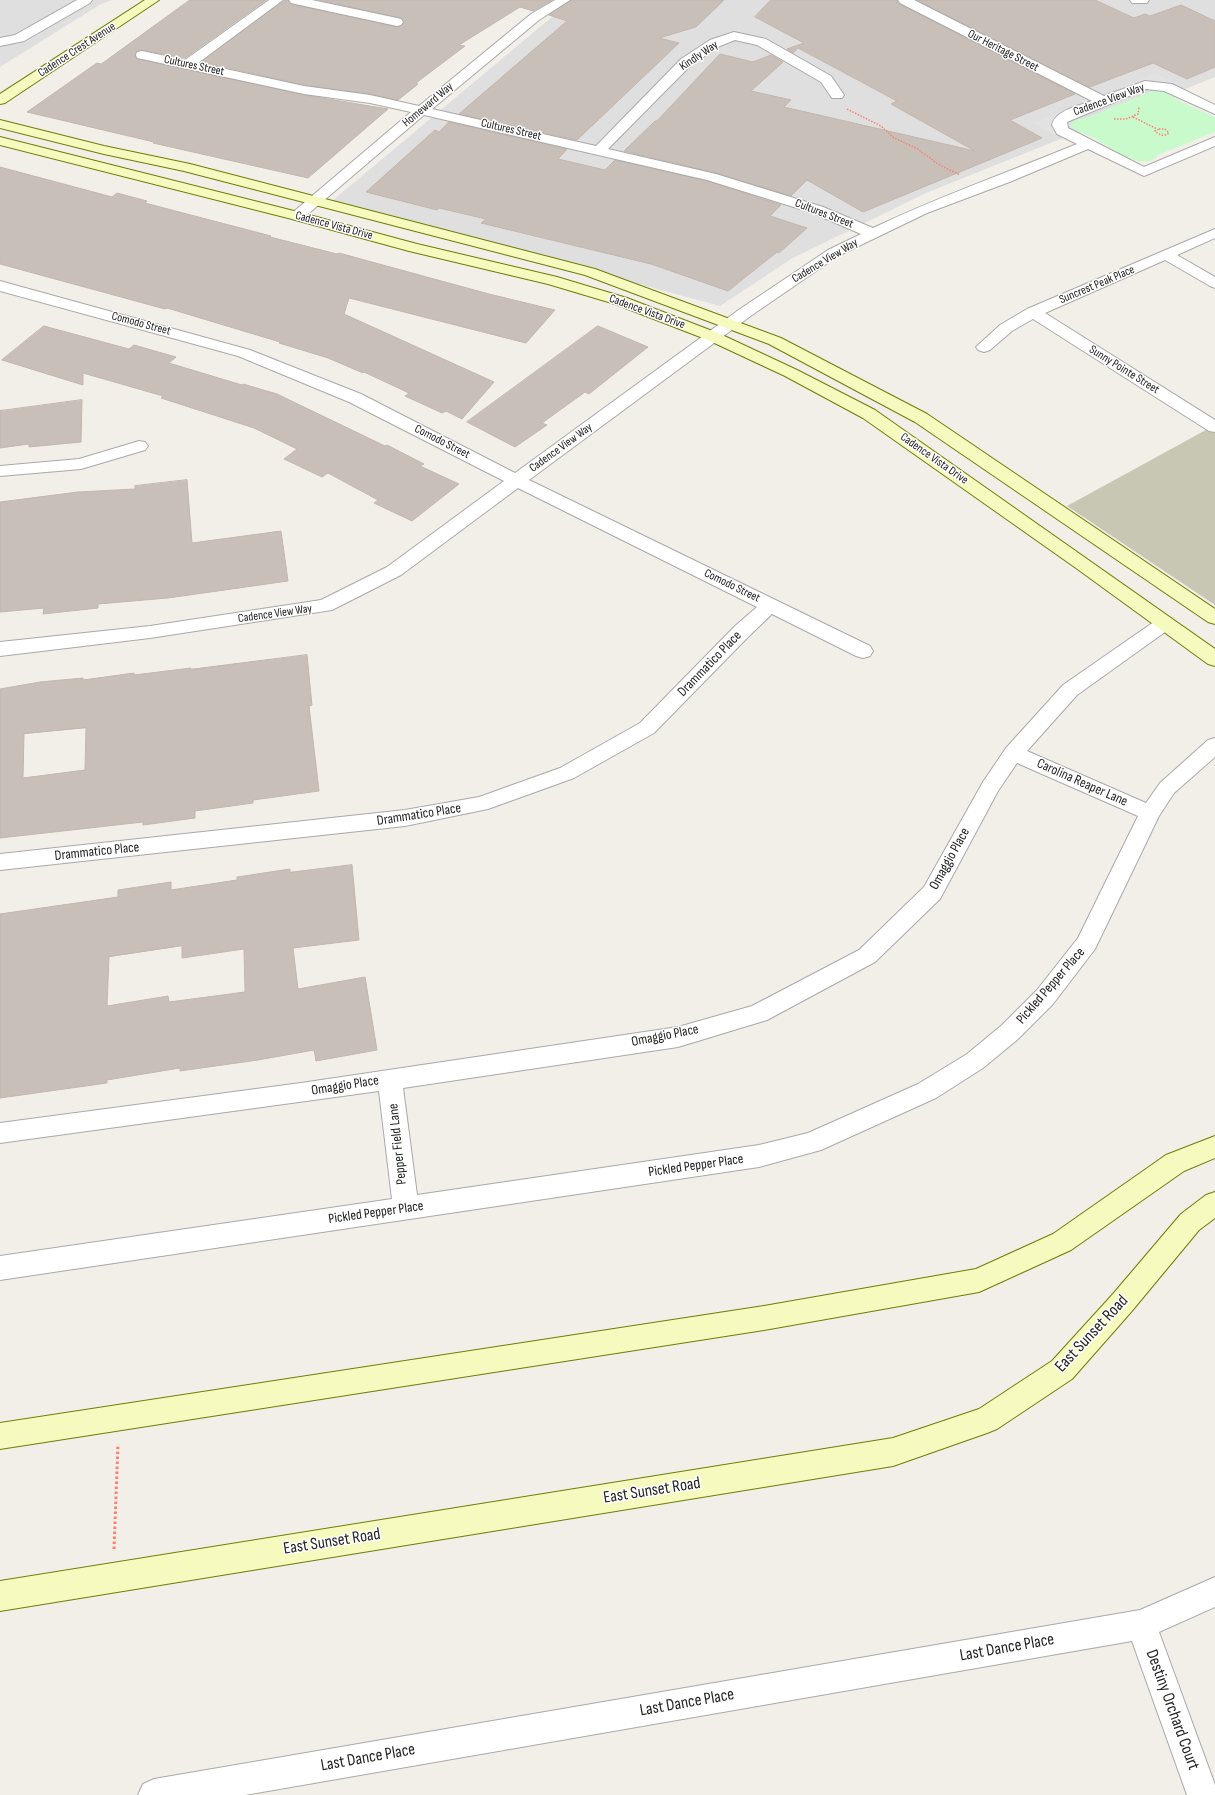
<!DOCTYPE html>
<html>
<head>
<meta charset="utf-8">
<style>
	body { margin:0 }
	canvas { display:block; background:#f2efe9 }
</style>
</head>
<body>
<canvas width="1215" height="1795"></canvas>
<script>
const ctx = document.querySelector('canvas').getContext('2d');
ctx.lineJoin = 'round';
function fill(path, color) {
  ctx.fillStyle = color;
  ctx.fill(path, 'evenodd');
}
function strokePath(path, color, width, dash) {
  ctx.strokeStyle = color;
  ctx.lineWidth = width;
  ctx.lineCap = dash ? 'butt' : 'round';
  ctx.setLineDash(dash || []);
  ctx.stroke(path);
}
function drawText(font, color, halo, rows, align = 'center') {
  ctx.font = font + ' "Sofia Sans Condensed",sans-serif';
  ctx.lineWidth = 3;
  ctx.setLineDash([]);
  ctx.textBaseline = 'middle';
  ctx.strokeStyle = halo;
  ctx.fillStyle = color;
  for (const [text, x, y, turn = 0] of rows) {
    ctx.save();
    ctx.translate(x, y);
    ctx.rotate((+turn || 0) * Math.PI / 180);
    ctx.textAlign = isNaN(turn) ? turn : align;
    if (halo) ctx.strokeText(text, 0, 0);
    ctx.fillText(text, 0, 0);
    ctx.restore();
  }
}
fill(new Path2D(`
	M 0,0 L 112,0 L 101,4 L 0,67 Z
	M 579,0 L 1215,0 L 1215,77 L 926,193 L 791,259 L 720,306 L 332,201 L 565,6 Z`), '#e0dfdf');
fill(new Path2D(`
	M 1215,425 L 1215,605 L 1067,506 Z`), '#c7c7b4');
fill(new Path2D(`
	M 1154,90 L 1166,92 L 1175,96 L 1175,99 L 1215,117 L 1215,132 L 1158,155 C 1144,174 1108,146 1094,138 C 1086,134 1078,133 1071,127 L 1071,123 L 1078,119 L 1086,118 Z`), '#c8facc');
fill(new Path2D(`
	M 1154,74 L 1159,75 L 1178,84 L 1180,87 L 1155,82 L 1137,84 L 1123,89 L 1120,88 Z
	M 1070,107 L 1077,107 L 1056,116 L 1052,123 L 1054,129 L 1061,136 L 1052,134 L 1033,123 Z`), '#e2e2e2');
const building = new Path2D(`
	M 190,0 L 266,0 L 185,58 L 142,50 L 136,52 L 136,58 L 304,95 L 388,109 L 308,178 L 153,143 L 154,142 L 27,112 L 97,63 L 101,64 Z
	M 284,0 L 288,0 L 290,4 L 295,5 L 397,27 L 401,26 L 404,23 L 401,18 L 319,0 L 552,0 L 533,11 L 520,7 L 459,45 L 465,46 L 416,83 L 418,84 L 398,100 L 370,94 L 304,85 L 202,62 Z
	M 571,0 L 724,0 L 696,27 L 659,38 L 679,43 L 577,140 L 459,114 L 567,21 L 549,15 Z
	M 771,0 L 897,0 L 899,4 L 1075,94 L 1010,120 L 1042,138 L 863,212 L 807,180 L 791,196 L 716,173 L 624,151 L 655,121 L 657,121 L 720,54 L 753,62 L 771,55 L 783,62 L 751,91 L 791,100 L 784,107 L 975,151 L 891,104 L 897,101 L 798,48 L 793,53 L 787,49 L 804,43 L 755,17 Z
	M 917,0 L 1095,0 L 1134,18 L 1145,14 L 1150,16 L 1181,5 L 1215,21 L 1215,67 L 1187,79 L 1153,63 L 1090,87 Z
	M 449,122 L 567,149 L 558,159 L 605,170 L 615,160 L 707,181 L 781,205 L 770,216 L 807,228 L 779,253 L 777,252 L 728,291 L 651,264 L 481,223 L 486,219 L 439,208 L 437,210 L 366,192 L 435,130 L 439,132 Z
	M 0,167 L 112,197 L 117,193 L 147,201 L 145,203 L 271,236 L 270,237 L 337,254 L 339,253 L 489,294 L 555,310 L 526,343 L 349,298 L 344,314 L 494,382 L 462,419 L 446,411 L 442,413 L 405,396 L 409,393 L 364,372 L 363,373 L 328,358 L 279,343 L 280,342 L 167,308 L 165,309 L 0,264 Z
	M 44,326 L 129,349 L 134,345 L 176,357 L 169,363 L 242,385 L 243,384 L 277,394 L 385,446 L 387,445 L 424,464 L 420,466 L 459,484 L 412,521 L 374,503 L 378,500 L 328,473 L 322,477 L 284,459 L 297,449 L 254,428 L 161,398 L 163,396 L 83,373 L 83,385 L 2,360 Z
	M 598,326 L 648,347 L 589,394 L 585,392 L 542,423 L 547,425 L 515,447 L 467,422 Z
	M 82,400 L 81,442 L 29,447 L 29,444 L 0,448 L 0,411 Z
	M 187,480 L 192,543 L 281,531 L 288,581 L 168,598 L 98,604 L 98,608 L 43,614 L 44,608 L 0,612 L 0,502 L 78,492 L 135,489 L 135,486 Z
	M 307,655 L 312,705 L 309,706 L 319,791 L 253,800 L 253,803 L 195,811 L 195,818 L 143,825 L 143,822 L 0,838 L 0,689 L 40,682 L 83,678 L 83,680 L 134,673 L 134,675 L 191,668 L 191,669 ZM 86,728 L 85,770 L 23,778 L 24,734 Z
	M 352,865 L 359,940 L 293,948 L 298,989 L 365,977 L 377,1050 L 316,1061 L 314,1050 L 258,1060 L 180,1071 L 180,1068 L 107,1080 L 107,1083 L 0,1098 L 0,914 L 118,897 L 118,890 L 171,882 L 171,890 L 237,880 L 237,877 L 290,869 L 290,872 ZM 182,946 L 182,958 L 244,949 L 245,992 L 169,1002 L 168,996 L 107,1006 L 109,957 Z`);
fill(building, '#c7bfb8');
strokePath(building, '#c4b6ab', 1);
const street = new Path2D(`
	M 77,0 L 92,0 L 90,3 L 24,41 L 0,46 L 0,38 L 15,35 Z
	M 269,0 L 283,0 L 198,63 L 304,86 L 370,95 L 419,106 L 531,14 L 555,0 L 570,0 L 539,20 L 432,109 L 596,146 L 681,59 L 710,40 L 734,32 L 766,39 L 831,76 L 844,95 L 842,98 L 832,98 L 821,82 L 757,45 L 735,40 L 720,46 L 691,65 L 608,149 L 716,174 L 823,207 L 873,228 C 940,196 1009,172 1077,144 L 1057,134 L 1052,125 C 1055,110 1079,106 1092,101 L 900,3 L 898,0 L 914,0 L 1104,96 L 1145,81 L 1172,84 L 1215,105 L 1215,114 L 1164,91 L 1146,89 L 1067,122 L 1068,128 L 1144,167 L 1215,137 L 1215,146 L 1144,176 L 1088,149 L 1012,181 L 927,213 L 838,256 L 752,315 L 529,480 L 870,646 L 873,651 L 870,656 L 863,658 L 856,656 L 772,614 L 749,636 L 654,733 L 574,778 L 488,809 L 405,826 L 0,870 L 0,854 L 405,810 L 479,797 L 560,768 L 640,723 L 735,626 L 757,607 L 518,488 L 401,575 L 332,610 L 150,638 L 0,656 L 0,642 L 150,626 L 321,600 L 387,567 L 504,481 L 349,402 L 238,356 L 0,291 L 0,281 L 250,350 L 361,394 L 515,473 L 740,309 L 828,250 L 861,234 L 813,213 L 707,180 L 424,115 L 302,219 L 297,220 L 292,219 L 290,216 L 292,213 L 411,112 L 370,103 L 304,94 L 142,59 L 137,58 L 136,55 L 137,52 L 142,51 L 185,60 Z
	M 289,0 L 312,0 L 397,18 L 401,19 L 403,22 L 401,25 L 397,26 L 295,4 L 291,3 Z
	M 1130,0 L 1149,0 L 1147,3 L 1132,3 Z
	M 1215,229 L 1215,238 L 1177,255 L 1215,277 L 1215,288 L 1210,286 L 1165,260 L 1045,313 L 1215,420 L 1215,432 L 1209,431 L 1033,319 L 1012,331 L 990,350 L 984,352 L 978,350 L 976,347 L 1000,325 L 1027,309 Z
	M 139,441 L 145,442 L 148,446 L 145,450 L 81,469 L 0,476 L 0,466 L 79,459 Z
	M 1165,617 L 1172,619 L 1175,623 L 1172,627 L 1077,695 L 1027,751 L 1146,803 L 1160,783 L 1208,740 L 1215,738 L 1215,757 L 1174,793 L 1159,816 L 1095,949 L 1053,1004 L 1018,1039 L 983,1068 L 936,1098 L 821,1150 L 759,1167 L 0,1280 L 0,1256 L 392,1199 L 379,1091 L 0,1143 L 0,1123 L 301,1083 L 678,1027 L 752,1006 L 859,950 L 924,887 L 983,782 L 1006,748 L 1063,685 L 1158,619 ZM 1017,763 L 1138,816 L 1078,938 L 1037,990 L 1002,1025 L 967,1054 L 918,1084 L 808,1133 L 759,1145 L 417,1195 L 403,1088 L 678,1047 L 767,1020 L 875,962 L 940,899 L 998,791 Z
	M 1215,1577 L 1215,1607 L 1159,1632 L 1215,1785 L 1215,1795 L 1187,1795 L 1132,1641 L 245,1795 L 138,1795 L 143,1784 L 154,1779 L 1140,1610 Z`);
const secondary = new Path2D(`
	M 145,0 L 159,0 L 5,103 L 0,104 L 0,94 Z
	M 0,120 L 104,146 L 190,164 L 595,269 L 781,338 L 927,414 L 1215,609 L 1215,624 L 1208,622 L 915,422 L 769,344 L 585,275 L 184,171 L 104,154 L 0,128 Z
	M 0,137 L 302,213 L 417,244 L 557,277 L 627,298 L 720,334 L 797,370 L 875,410 L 1215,649 L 1215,666 L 1208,664 L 1076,568 L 863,418 L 785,376 L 708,340 L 615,304 L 548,284 L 409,251 L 292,219 L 0,145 Z
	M 1215,1136 L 1215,1158 L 1184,1171 L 1071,1250 L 979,1292 L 764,1330 L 0,1449 L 0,1423 L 764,1306 L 976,1269 L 1053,1234 L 1166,1155 Z
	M 1215,1192 L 1215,1218 L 1199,1230 L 1131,1312 L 1072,1379 L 997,1429 L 987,1433 L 893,1466 L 0,1611 L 0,1581 L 893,1438 L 979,1409 L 1052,1361 L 1113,1294 L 1181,1214 L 1206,1195 Z`);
strokePath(street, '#a9a9a9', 2);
strokePath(secondary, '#707d05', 2);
strokePath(new Path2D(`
	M 847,109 L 881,126 L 894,138 L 918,149 L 938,164 L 960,175
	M 1133,117 L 1157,129
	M 1114,119 L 1126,119 L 1138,114 L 1139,107
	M 1159,129 L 1165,129 L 1169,133 C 1164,137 1159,135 1155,131 Z`), '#fa8072', 1.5, [1.5, 1.5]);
strokePath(new Path2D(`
	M 114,1549 L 118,1444`), '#fa8072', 3, [2.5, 2.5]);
fill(street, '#fff');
fill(secondary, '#f7fabf');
drawText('12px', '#222', '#fff', [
	["Cadence Crest Avenue",77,50,-33],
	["Our Heritage Street",1003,51,27],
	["Kindly Way",699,56,-34],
	["Cultures Street",194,66,12],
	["Cadence View Way",1109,100,-20],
	["Homeward Way",428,105,-40],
	["Cultures Street",511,130,13],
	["Cultures Street",824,214,21],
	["Cadence Vista Drive",334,226,15],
	["Cadence View Way",825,261,-31],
	["Suncrest Peak Place",1097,285,-23],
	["Cadence Vista Drive",647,312,20],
	["Comodo Street",141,324,15],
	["Sunny Pointe Street",1124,370,32],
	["Comodo Street",442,442,27],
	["Cadence View Way",561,448,-36],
	["Cadence Vista Drive",934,459,35],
	["Comodo Street",732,586,26],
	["Cadence View Way",275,614,-8]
]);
drawText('14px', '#222', '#fff', [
	["Drammatico Place",710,664,-46],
	["Carolina Reaper Lane",1082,783,24],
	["Drammatico Place",419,815,-9],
	["Drammatico Place",97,852,-6],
	["Omaggio Place",950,859,-61],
	["Pickled Pepper Place",1051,986,-49],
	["Omaggio Place",665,1036,-11],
	["Omaggio Place",345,1086,-9],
	["Pepper Field Lane",398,1144,-96],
	["Pickled Pepper Place",696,1166,-8],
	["Pickled Pepper Place",376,1213,-8]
]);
drawText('17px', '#222', '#fff', [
	["East Sunset Road",1092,1334,-47],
	["East Sunset Road",652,1491,-9],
	["East Sunset Road",332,1542,-9],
	["Last Dance Place",1007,1648,-10],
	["Last Dance Place",687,1703,-10],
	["Destiny Orchard Court",1172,1710,70],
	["Last Dance Place",368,1758,-10]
]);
</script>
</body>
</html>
